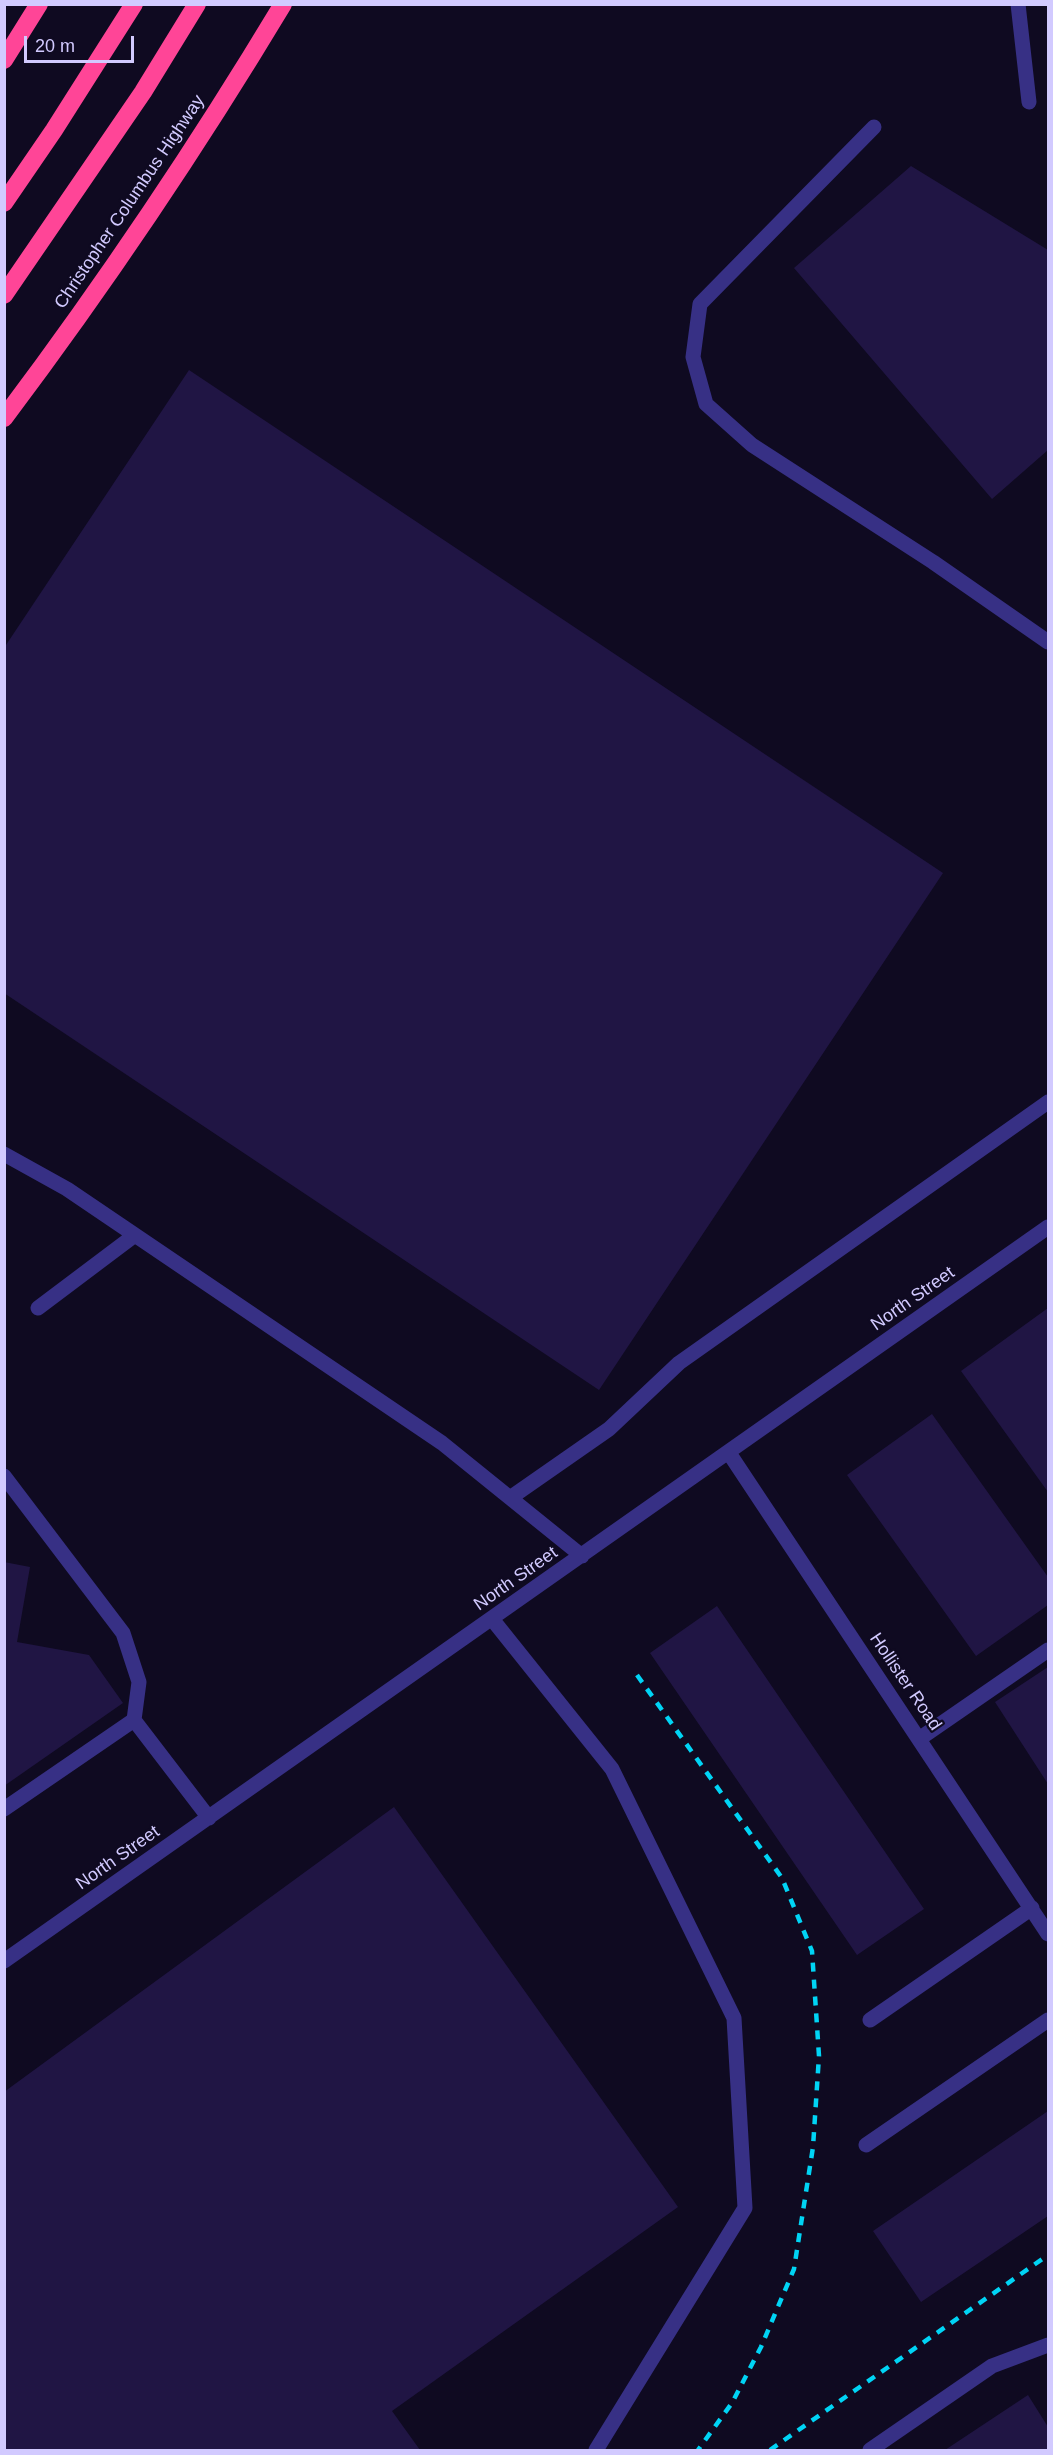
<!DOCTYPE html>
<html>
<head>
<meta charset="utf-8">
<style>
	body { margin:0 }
	#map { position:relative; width:1053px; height:2455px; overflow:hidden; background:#0f0a21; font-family:Arial,sans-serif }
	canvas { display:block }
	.frame { position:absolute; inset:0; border:6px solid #d2caff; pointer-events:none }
	.scale { position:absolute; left:24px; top:36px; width:110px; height:27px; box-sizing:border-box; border:3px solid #d2caff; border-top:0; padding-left:8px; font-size:18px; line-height:21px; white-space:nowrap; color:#d2caff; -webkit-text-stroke:4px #0f0a21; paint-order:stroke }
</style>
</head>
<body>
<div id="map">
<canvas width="1053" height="2455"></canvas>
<div class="frame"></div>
<div class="scale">20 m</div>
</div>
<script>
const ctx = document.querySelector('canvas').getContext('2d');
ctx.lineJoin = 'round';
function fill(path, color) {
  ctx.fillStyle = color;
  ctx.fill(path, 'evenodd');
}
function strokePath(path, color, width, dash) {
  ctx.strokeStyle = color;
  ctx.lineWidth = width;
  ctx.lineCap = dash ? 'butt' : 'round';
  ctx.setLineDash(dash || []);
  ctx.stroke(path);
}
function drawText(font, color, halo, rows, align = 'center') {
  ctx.font = font + ' Arial,sans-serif';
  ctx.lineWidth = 4.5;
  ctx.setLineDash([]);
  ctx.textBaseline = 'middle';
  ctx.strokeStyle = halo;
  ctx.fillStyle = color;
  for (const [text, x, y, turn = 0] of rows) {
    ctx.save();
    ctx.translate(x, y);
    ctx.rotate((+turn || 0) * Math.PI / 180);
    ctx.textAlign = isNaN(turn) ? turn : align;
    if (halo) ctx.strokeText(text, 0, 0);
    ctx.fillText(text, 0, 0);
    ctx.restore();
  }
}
fill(new Path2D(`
	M 911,166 L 1048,250 L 1048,450 L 992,499 L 794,268 Z
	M 189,370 L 943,873 L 599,1390 L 4,993 L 4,648 Z
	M 1048,1308 L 1048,1492 L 961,1371 Z
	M 932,1414 L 1048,1577 L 1048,1605 L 976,1656 L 847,1475 Z
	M 4,1562 L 30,1567 L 17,1642 L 89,1655 L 123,1703 L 4,1786 Z
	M 717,1606 L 924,1909 L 857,1955 L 650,1653 Z
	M 1048,1667 L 1048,1784 L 995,1702 Z
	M 394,1807 L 678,2207 L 392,2411 L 420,2450 L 4,2450 L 4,2092 Z
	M 1048,2111 L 1048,2216 L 921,2302 L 873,2231 Z
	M 1028,2395 L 1048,2427 L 1048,2450 L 945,2450 Z`), '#201544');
strokePath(new Path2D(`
	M 1018,4 L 1029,102
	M 874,127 L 700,304 L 693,357 L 706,404 L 752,445 L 933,562 L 1048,642
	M 4,1154 L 67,1189 L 442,1443 L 582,1556
	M 38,1308 L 135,1235
	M 729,1453 L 1048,1934
	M 4,1476 L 123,1633 L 139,1682 L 134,1720 L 209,1818
	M 510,1498 L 609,1429 L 679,1363 L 1048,1102
	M 492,1619 L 612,1769 L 734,2018 L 745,2208 L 596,2450
	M 919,1739 L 1048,1650
	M 4,1809 L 134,1720
	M 4,1961 L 1048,1227
	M 870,2020 L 1032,1908
	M 866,2145 L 1048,2020
	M 870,2450 L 992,2366 L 1048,2345`), '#373085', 15);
strokePath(new Path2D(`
	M 4,60 L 39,4
	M 4,203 L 54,130 L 134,4
	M 4,295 L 143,92 L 197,4
	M 4,418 C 104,285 197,147 283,4`), '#ff4597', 18);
strokePath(new Path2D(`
	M 637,1675 L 782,1878 L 812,1951 L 819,2056 L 813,2147 L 794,2269 L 761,2347 L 732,2403 L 698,2450
	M 770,2450 L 1048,2255`), '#00d4f5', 4.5, [9, 8]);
drawText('18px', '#d2caff', '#0f0a21', [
	["Christopher Columbus Highway",130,202,-56],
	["North Street",913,1299,-35],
	["North Street",516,1579,-35],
	["Hollister Road",905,1682,56],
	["North Street",118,1858,-35]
]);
</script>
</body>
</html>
